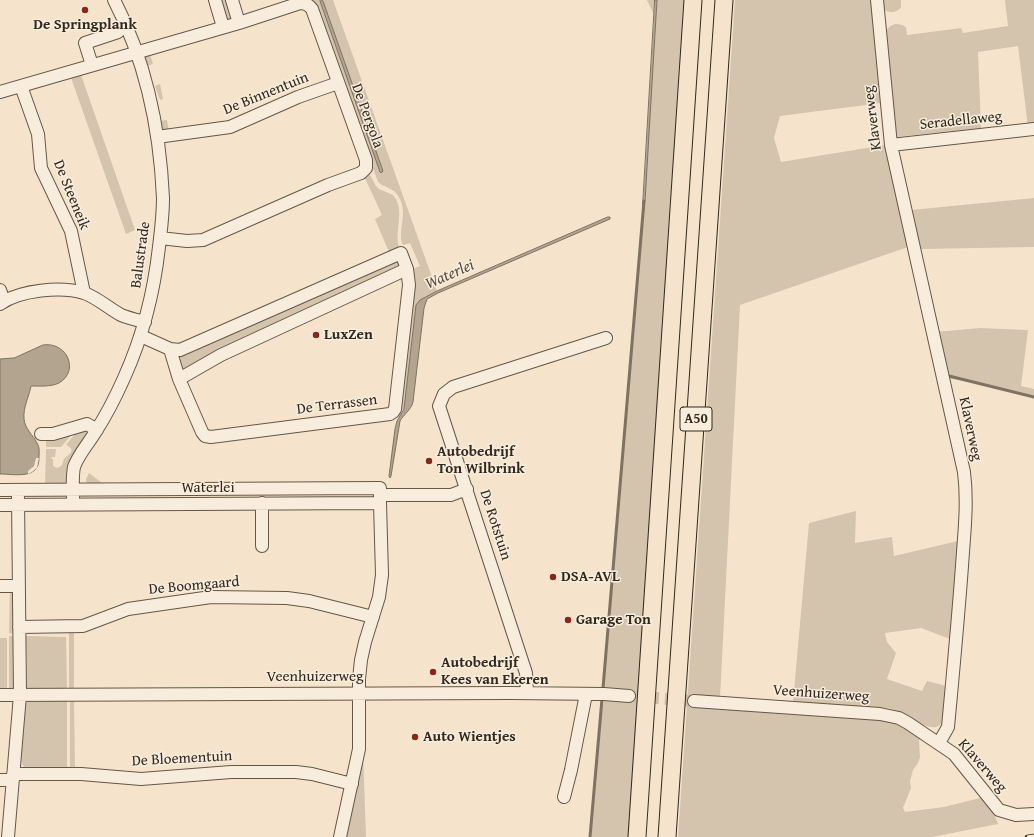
<!DOCTYPE html>
<html>
<head>
<meta charset="utf-8">
<style>
	body { margin:0 }
	canvas { display:block; background:#f5e4cb }
</style>
</head>
<body>
<canvas width="1034" height="837"></canvas>
<script>
const ctx = document.querySelector('canvas').getContext('2d');
ctx.lineJoin = 'round';
function fill(path, color) {
  ctx.fillStyle = color;
  ctx.fill(path, 'evenodd');
}
function strokePath(path, color, width, dash) {
  ctx.strokeStyle = color;
  ctx.lineWidth = width;
  ctx.lineCap = dash ? 'butt' : 'round';
  ctx.setLineDash(dash || []);
  ctx.stroke(path);
}
function drawText(font, color, halo, rows, align = 'center') {
  ctx.font = font + ' "Gentium Book Plus",serif';
  ctx.lineWidth = 3;
  ctx.setLineDash([]);
  ctx.textBaseline = 'middle';
  ctx.strokeStyle = halo;
  ctx.fillStyle = color;
  for (const [text, x, y, turn = 0] of rows) {
    ctx.save();
    ctx.translate(x, y);
    ctx.rotate((+turn || 0) * Math.PI / 180);
    ctx.textAlign = isNaN(turn) ? turn : align;
    if (halo) ctx.strokeText(text, 0, 0);
    ctx.fillText(text, 0, 0);
    ctx.restore();
  }
}
fill(new Path2D(`
	M 219,0 L 229,0 L 234,18 L 225,20 Z
	M 310,0 L 333,0 L 437,291 L 425,297 L 416,305 L 404,409 L 396,412 L 413,269 L 420,266 L 410,243 L 403,245 C 396,230 411,211 396,193 C 392,188 383,187 378,182 L 312,2 Z
	M 647,0 L 655,0 L 654,15 Z
	M 657,0 L 684,0 L 666,290 L 629,837 L 591,837 L 599,734 L 604,698 L 629,701 L 630,690 L 604,688 L 643,205 L 644,205 L 645,201 Z
	M 735,0 L 871,0 L 881,103 L 780,116 L 774,138 L 781,162 L 885,145 L 908,247 L 740,305 L 720,698 L 892,719 L 921,736 L 919,741 L 920,757 L 918,763 L 913,770 L 910,781 L 911,788 L 903,808 L 905,812 L 944,807 L 984,797 L 991,806 L 998,824 L 932,837 L 678,837 Z
	M 883,0 L 901,0 L 901,8 C 895,13 891,13 884,10 Z
	M 1005,0 L 1034,0 L 1034,126 L 1028,127 L 1018,46 L 978,52 L 981,128 L 896,137 L 886,31 C 891,23 898,22 906,27 L 907,35 L 961,28 L 963,33 L 1008,26 Z
	M 149,51 L 153,64 L 147,66 L 144,57 Z
	M 79,69 L 135,230 L 126,234 L 69,72 Z
	M 160,84 L 163,99 L 160,100 L 155,86 Z
	M 167,120 L 169,132 C 162,131 161,128 160,121 Z
	M 369,173 L 376,186 L 379,189 L 393,195 C 406,211 394,229 399,247 L 389,252 L 375,219 L 382,215 L 364,176 Z
	M 1034,198 L 1034,247 L 919,249 L 911,210 Z
	M 396,260 L 400,265 L 400,268 L 184,370 L 181,368 L 178,356 Z
	M 980,328 L 1028,330 L 1021,386 L 1034,389 L 1034,397 L 972,382 L 946,378 L 935,332 Z
	M 82,429 L 89,432 L 65,483 L 64,484 L 45,485 L 46,449 L 56,449 L 55,457 L 51,457 L 53,460 L 53,466 L 57,468 C 63,466 62,464 64,459 C 69,454 77,450 66,445 L 78,430 Z
	M 75,431 L 61,447 L 46,447 L 46,438 Z
	M 89,473 L 102,483 L 89,484 L 86,482 L 86,479 Z
	M 856,511 L 855,543 L 892,537 L 894,556 L 958,541 L 950,639 L 921,628 L 885,633 L 887,642 L 896,653 L 887,679 L 922,691 L 927,681 L 946,686 C 945,697 946,710 943,720 C 937,739 909,715 900,712 C 896,710 892,709 888,708 L 793,702 L 809,523 Z
	M 10,591 L 14,594 L 15,634 L 9,633 Z
	M 69,629 L 74,629 L 74,691 L 70,691 L 69,687 Z
	M 9,636 L 15,636 L 15,688 L 9,692 Z
	M 26,636 L 66,637 L 67,691 L 29,689 L 27,688 Z
	M 0,638 L 7,638 L 7,692 L 0,692 Z
	M 67,698 L 67,768 L 25,768 L 22,764 L 21,759 L 26,703 L 29,701 Z
	M 70,698 L 74,698 L 75,769 L 70,769 Z
	M 363,752 L 366,837 L 344,837 Z`), '#d4c4ad');
const water = new Path2D(`
	M 321,0 L 323,1 L 383,171 L 381,173 L 380,172 L 320,1 Z
	M 655,0 L 657,0 L 645,201 L 644,205 L 643,205 Z
	M 608,217 L 610,217 L 610,219 L 438,293 L 427,299 L 424,308 L 413,402 C 411,410 404,414 400,421 L 391,476 L 390,478 L 389,476 L 395,429 L 397,421 L 404,409 L 416,305 L 420,300 L 437,291 Z
	M 43,345 C 67,341 80,371 59,383 C 51,387 39,386 31,386 C 29,397 23,407 24,419 C 25,429 33,435 37,443 C 40,447 39,453 39,458 C 39,480 15,474 0,474 L 0,359 L 14,358 Z`);
fill(water, '#b3a490');
strokePath(water, '#7f7262', 1);
fill(new Path2D(`
	M 36,458 L 39,458 L 37,468 L 32,472 L 28,474 L 28,471 L 34,466 Z`), '#f5e4cb');
strokePath(new Path2D(`
	M 949,376 L 1034,397
	M 603,688 L 644,201
	M 590,837 L 602,699`), '#7f7262', 3);
strokePath(new Path2D(`
	M 629,696 L 694,701`), '#cebea8', 12, [12, 6]);
const minor = new Path2D(`
	M 215,0 L 223,27
	M 232,0 L 239,23
	M 877,0 L 891,145 L 964,472 C 968,504 964,535 962,566 C 958,620 953,674 948,727 L 939,743
	M 92,65 L 85,43 L 118,32
	M 21,86 L 38,134 L 41,168 L 71,231 L 84,293
	M 0,92 L 239,23 L 300,3 C 306,3 309,5 312,9 L 366,160 L 366,168 L 361,173 L 328,185 L 203,240 L 187,241 L 160,238
	M 157,137 L 230,127 L 298,97 L 338,83
	M 891,145 L 1034,129
	M 0,290 L 4,301
	M 0,304 C 20,290 61,286 84,293 C 98,298 108,308 121,315 C 128,318 137,320 145,322
	M 141,336 L 170,349 L 180,350 L 401,253 L 407,269 L 221,355 L 179,379 L 170,349
	M 179,379 L 202,432 L 205,436 L 211,437 L 390,414 L 393,412 L 395,409 L 409,285 L 407,269
	M 41,434 L 53,434 L 87,424 L 97,430
	M 0,490 L 380,488 L 380,503 L 0,505
	M 381,495 L 451,495 L 467,489
	M 73,498 C 73,488 72,477 74,467 C 78,455 89,443 96,431 C 107,414 116,396 124,378 C 143,336 154,292 159,247 C 161,231 163,215 163,198 C 160,130 146,61 114,0
	M 262,546 L 262,503
	M 0,586 L 19,586
	M 19,627 L 83,626 L 128,609 L 211,597 L 287,598 L 309,601 L 373,617
	M 527,693 L 526,673 L 439,406 L 444,394 L 453,387 L 606,338
	M 0,695 L 510,693 L 604,694 L 629,696
	M 694,701 L 880,714 L 899,718 L 908,723 L 954,754 L 999,810 L 1016,815 L 1034,814
	M 13,774 L 81,774 L 141,779 L 231,772 L 296,772 L 312,774 L 352,784
	M 0,780 L 13,780
	M 564,797 L 571,770 L 586,694
	M 8,837 L 20,695 L 18,497
	M 340,837 L 359,749 L 359,679 L 361,660 L 365,642 L 379,597 L 382,575 L 380,503`);
const highway = new Path2D(`
	M 637,837 L 693,0
	M 667,837 L 724,0`);
strokePath(minor, '#635748', 14);
strokePath(highway, '#32281d', 19);
strokePath(minor, '#f8eddd', 12);
strokePath(highway, '#f5e4cb', 17);
const rail = new Path2D(`
	M 1027,837 L 1034,836`);
strokePath(rail, '#32281d', 4.5);
strokePath(rail, '#f8eddd', 3, [9]);
for (const [x, y, r, color] of [
	[85,10,4,"#8f2418"],
	[316,335,4,"#8f2418"],
	[429,461,4,"#8f2418"],
	[553,577,4,"#8f2418"],
	[568,620,4,"#8f2418"],
	[433,672,4,"#8f2418"],
	[415,737,4,"#8f2418"]
]) {
  const dot = new Path2D();
  dot.arc(x, y, r, 0, 2 * Math.PI);
  ctx.fillStyle = color;
  ctx.fill(dot);
  strokePath(dot, '#f8eddd', 1.5);
}
for (const [x, y, w] of [
	[696,419,32]
]) {
  const box = new Path2D();
  box.roundRect(x - w / 2, y - 12, w, 24, 3);
  ctx.fillStyle = '#f8eddd';
  ctx.fill(box);
  strokePath(box, '#32281d', 1);
}
drawText('bold 14px', '#32281d', null, [
	["A50",696,419]
]);
drawText('bold 15px', '#32281d', '#f8eddd', [
	["De Springplank",85,25,"center"],
	["LuxZen",324,335],
	["Autobedrijf",437,452],
	["Ton Wilbrink",437,469],
	["DSA-AVL",561,577],
	["Garage Ton",576,620],
	["Autobedrijf",441,663],
	["Kees van Ekeren",441,680],
	["Auto Wientjes",423,737]
], 'left');
drawText('15px', '#32281d', '#f8eddd', [
	["De Binnentuin",266,94,-22],
	["De Pergola",367,116,70],
	["Klaverweg",873,118,-97],
	["Seradellaweg",961,121,-6],
	["De Steeneik",71,195,68],
	["Balustrade",141,255,-82],
	["De Terrassen",337,405,-7],
	["Klaverweg",970,429,78],
	["Waterlei",208,488],
	["De Rotstuin",495,525,72],
	["De Boomgaard",194,586,-5],
	["Veenhuizerweg",315,677],
	["Veenhuizerweg",821,694,4],
	["De Bloementuin",182,759,-3],
	["Klaverweg",982,766,49]
]);
drawText('italic 16px', '#594d40', '#f8eddd', [
	["Waterlei",450,275,-24]
]);
</script>
</body>
</html>
